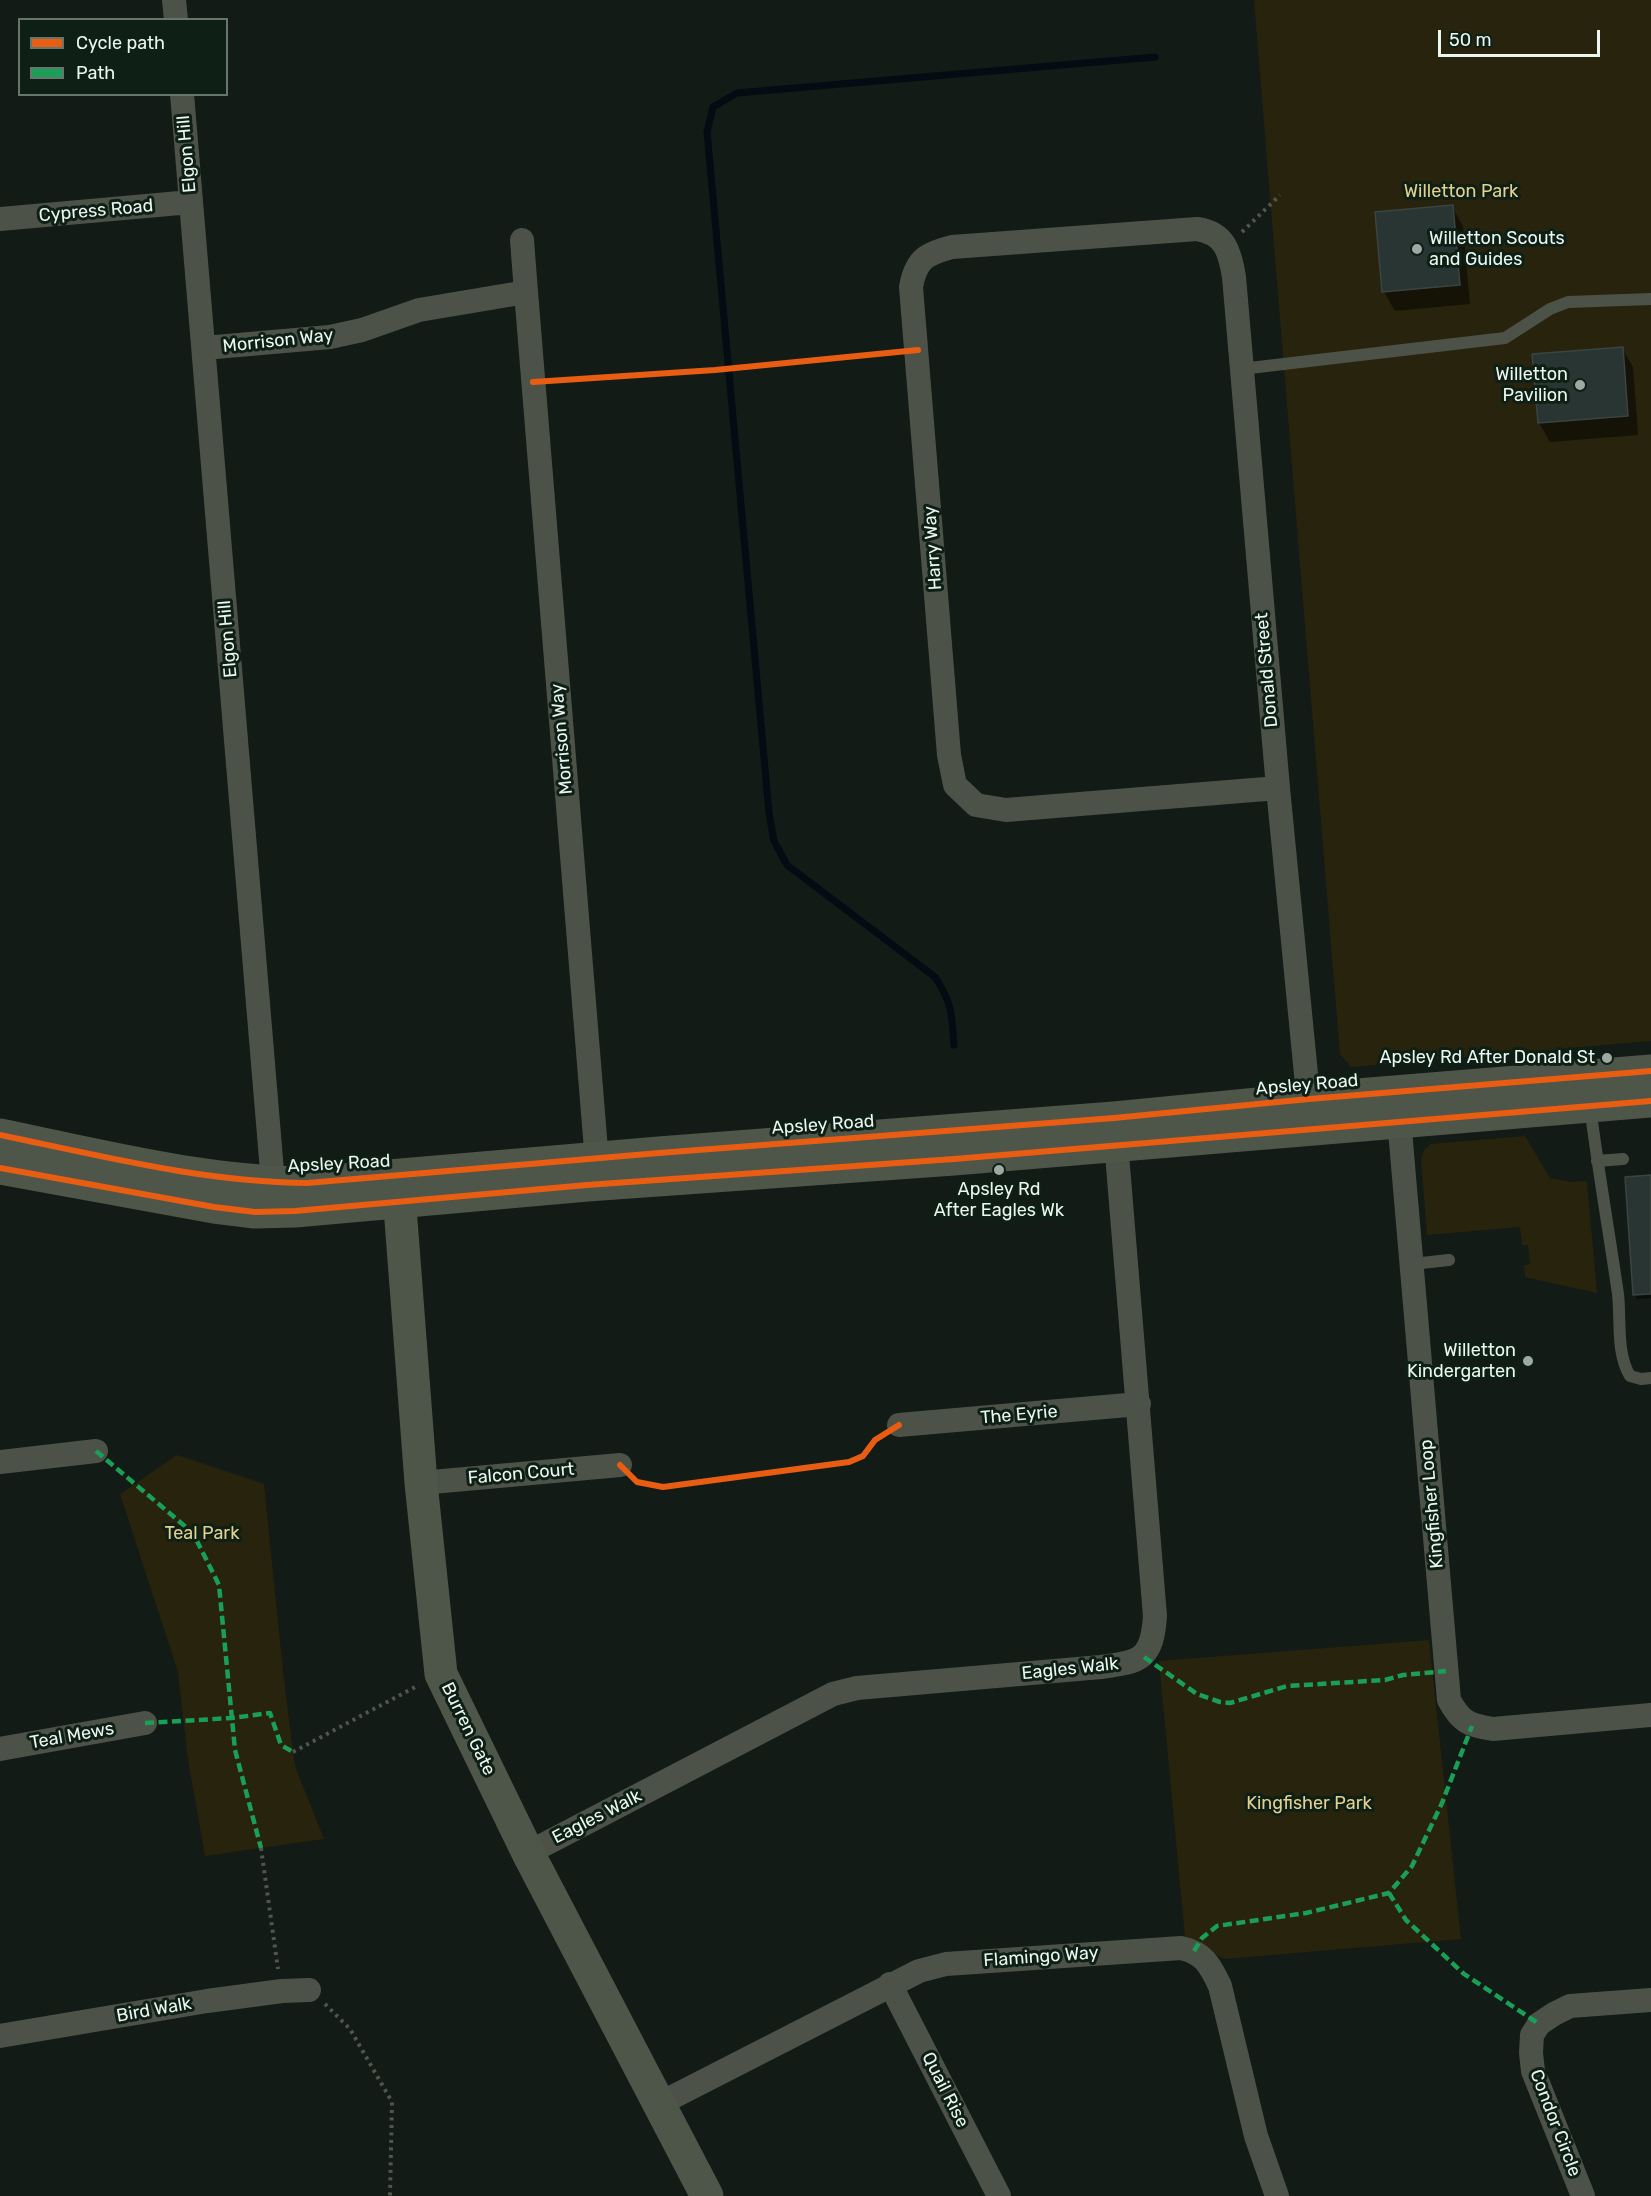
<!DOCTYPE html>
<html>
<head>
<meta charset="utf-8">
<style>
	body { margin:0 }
	#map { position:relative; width:1651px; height:2196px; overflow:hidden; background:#121b16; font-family:Rubik,sans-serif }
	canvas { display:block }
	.legend { position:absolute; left:18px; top:18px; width:210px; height:78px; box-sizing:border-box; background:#0e1f16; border:2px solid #66756d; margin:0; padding:8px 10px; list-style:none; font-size:18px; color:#eaf6ef }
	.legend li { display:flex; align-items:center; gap:12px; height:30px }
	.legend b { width:30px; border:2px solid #66756d }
	.scale { position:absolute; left:1438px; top:30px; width:162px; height:27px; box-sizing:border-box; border:3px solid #eaf6ef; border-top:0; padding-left:8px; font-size:18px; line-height:21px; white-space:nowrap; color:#eaf6ef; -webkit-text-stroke:4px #0e1f16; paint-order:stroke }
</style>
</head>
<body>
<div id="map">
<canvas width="1651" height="2196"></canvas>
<ul class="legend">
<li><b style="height:8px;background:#e95d12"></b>Cycle path</li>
<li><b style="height:8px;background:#1a9f57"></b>Path</li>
</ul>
<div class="scale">50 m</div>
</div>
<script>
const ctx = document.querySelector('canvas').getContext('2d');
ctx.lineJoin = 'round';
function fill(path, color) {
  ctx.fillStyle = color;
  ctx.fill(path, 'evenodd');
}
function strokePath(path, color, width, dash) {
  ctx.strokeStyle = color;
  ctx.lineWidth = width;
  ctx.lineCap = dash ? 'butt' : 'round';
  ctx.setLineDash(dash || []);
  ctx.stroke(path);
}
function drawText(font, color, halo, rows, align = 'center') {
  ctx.font = font + ' Rubik,sans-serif';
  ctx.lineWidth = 6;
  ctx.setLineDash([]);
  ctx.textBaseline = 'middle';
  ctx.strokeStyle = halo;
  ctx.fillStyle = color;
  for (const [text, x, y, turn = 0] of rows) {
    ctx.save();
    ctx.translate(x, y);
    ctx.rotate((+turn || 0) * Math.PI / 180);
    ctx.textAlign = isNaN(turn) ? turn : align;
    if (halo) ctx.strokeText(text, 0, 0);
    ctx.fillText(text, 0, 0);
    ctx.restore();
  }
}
fill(new Path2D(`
	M 1254,0 L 1651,0 L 1651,1041 L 1351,1067 L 1340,1054 Z
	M 1525,1136 L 1550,1178 L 1571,1182 L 1587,1181 L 1597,1293 L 1525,1277 L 1524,1265 L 1530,1264 L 1528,1245 L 1522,1245 L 1520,1227 L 1427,1235 L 1421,1160 L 1424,1150 L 1431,1144 Z
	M 177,1455 L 264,1484 L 283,1671 L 293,1752 L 296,1769 L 324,1839 L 205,1856 L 188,1760 L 178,1672 L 120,1494 Z
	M 1429,1640 L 1461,1939 L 1224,1959 L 1185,1937 L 1159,1661 Z`), '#28230c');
fill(new Path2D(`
	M 1452,207 L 1463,226 L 1470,304 L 1395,311 L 1384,292 L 1377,214 Z
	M 1622,348 L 1633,367 L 1638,435 L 1550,442 L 1539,423 Z
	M 1651,1177 L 1651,1298 L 1637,1299 L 1635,1294 Z`), '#0007');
strokePath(new Path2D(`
	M 954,1045 C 952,1016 952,1002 935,977 L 787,865 L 774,841 L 769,813 L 707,132 L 713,107 L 737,93 L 1155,57`), '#020c12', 7);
const building = new Path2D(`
	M 1453,205 L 1460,285 L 1382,292 L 1375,212 Z
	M 1623,347 L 1628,416 L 1538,423 L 1532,354 Z
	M 1651,1175 L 1651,1294 L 1633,1295 L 1625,1177 Z`);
fill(building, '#293533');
strokePath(building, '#3b4442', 1.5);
strokePath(new Path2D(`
	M 1242,232 L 1280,195
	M 293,1752 L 419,1685
	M 261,1848 L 278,1969
	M 325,2004 L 350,2029 L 392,2102 L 390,2196`), '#4f564d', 4, [3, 4.5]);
strokePath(new Path2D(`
	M 1241,369 L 1505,338 L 1550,309 L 1568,302 L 1651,299
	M 1590,1106 C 1598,1169 1609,1232 1618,1294 C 1621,1321 1616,1353 1630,1376 L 1641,1379 L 1651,1378
	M 1597,1161 L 1623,1159
	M 1412,1264 L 1449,1260`), '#4d5248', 12);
strokePath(new Path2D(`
	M 174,0 L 176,20
	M 182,94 L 273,1183
	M 0,219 L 191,202
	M 522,240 L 526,292
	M 204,348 L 330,337 L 362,330 L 419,310 L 526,292 L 598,1174
	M 1278,788 L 1006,810 L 976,805 L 955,785 L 949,755 L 911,287 C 916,259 926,254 952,247 L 1197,229 C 1225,233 1230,252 1234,277 L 1278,788 L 1310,1115
	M 1398,1107 L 1449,1700 C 1461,1722 1468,1725 1493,1729 L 1651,1715
	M 899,1425 L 1139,1404
	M 0,1462 L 96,1451
	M 421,1483 L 620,1465
	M 0,1749 L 145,1723
	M 528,1853 L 833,1694 L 857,1688 L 1101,1667 C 1141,1662 1152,1659 1155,1616 L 1115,1130
	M 890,1984 L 999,2196
	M 0,2036 L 207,2001 L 282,1991 L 309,1990
	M 659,2104 L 919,1971 L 946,1964 L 1181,1948 C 1204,1953 1210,1965 1220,1986 L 1256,2136 L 1277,2196
	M 1583,2196 L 1533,2071 L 1531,2053 L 1532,2035 L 1539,2024 L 1554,2014 L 1570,2006 L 1651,2000`), '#4d5248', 24);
strokePath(new Path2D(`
	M 0,1135 C 102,1156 203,1182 307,1183 L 659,1153 L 1114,1118 L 1309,1099 L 1651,1071
	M 0,1168 L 214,1207 L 255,1212 L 295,1211 L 587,1185 L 954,1159 L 1651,1101
	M 398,1181 L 421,1483 L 441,1674 L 528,1853 L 707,2196`), '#4e5549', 33);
strokePath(new Path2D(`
	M 96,1451 L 193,1533 L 219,1585 L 235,1750 L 261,1848
	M 1144,1657 L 1197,1694 L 1220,1702 L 1230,1703 L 1287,1686 L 1385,1680 L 1403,1675 L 1446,1671
	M 145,1723 L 232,1718 L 270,1713 L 281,1745 L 293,1752
	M 1389,1893 L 1406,1920 L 1464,1974 L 1539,2024
	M 1194,1951 L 1202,1938 L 1217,1926 L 1306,1913 L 1389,1893 L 1412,1866 L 1442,1803 L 1472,1726`), '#1a9f57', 4.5, [9, 4.5]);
strokePath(new Path2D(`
	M 533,382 L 715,370 L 918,350
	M 0,1135 C 102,1156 203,1182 307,1183 L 659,1153 L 1114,1118 L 1309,1099 L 1651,1071
	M 0,1168 L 214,1207 L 255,1212 L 295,1211 L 587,1185 L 954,1159 L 1651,1101
	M 620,1465 L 637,1482 L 663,1487 L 849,1462 L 863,1456 L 875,1440 L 899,1425`), '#e95d12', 6);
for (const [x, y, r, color] of [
	[1417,249,6,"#9ea9a3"],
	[1580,385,6,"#9ea9a3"],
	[1607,1058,6,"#9ea9a3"],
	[999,1170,6,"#9ea9a3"],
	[1528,1361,6,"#9ea9a3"]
]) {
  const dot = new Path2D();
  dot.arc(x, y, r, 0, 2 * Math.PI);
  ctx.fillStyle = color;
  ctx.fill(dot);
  strokePath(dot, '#0e1f16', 2);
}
drawText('18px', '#eaf6ef', '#0e1f16', [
	["Elgon Hill",187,154,-95],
	["Cypress Road",96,211,-5],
	["Morrison Way",278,341,-6],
	["Harry Way",933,548,-94],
	["Elgon Hill",228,639,-95],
	["Donald Street",1267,670,-95],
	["Morrison Way",562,739,-95],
	["Apsley Road",1307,1085,-5],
	["Apsley Road",823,1125,-4],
	["Apsley Road",339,1164,-3],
	["The Eyrie",1019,1415,-5],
	["Falcon Court",521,1474,-5],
	["Kingfisher Loop",1432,1504,-95],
	["Eagles Walk",1070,1669,-6],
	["Burren Gate",468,1729,64],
	["Teal Mews",72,1736,-10],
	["Eagles Walk",597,1817,-27],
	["Flamingo Way",1041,1957,-4],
	["Bird Walk",154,2010,-10],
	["Quail Rise",945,2090,63],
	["Condor Circle",1555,2123,69]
]);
drawText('18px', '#e4d18f', '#0e1f16', [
	["Willetton Park",1461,192],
	["Teal Park",202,1534],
	["Kingfisher Park",1309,1804]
]);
drawText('18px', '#eaf6ef', '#0e1f16', [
	["Willetton Scouts",1429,239,"left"],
	["and Guides",1429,260,"left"],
	["Willetton",1568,375],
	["Pavilion",1568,396],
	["Apsley Rd After Donald St",1595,1058],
	["Apsley Rd",999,1190,"center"],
	["After Eagles Wk",999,1211,"center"],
	["Willetton",1516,1351],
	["Kindergarten",1516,1372]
], 'right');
</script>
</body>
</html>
